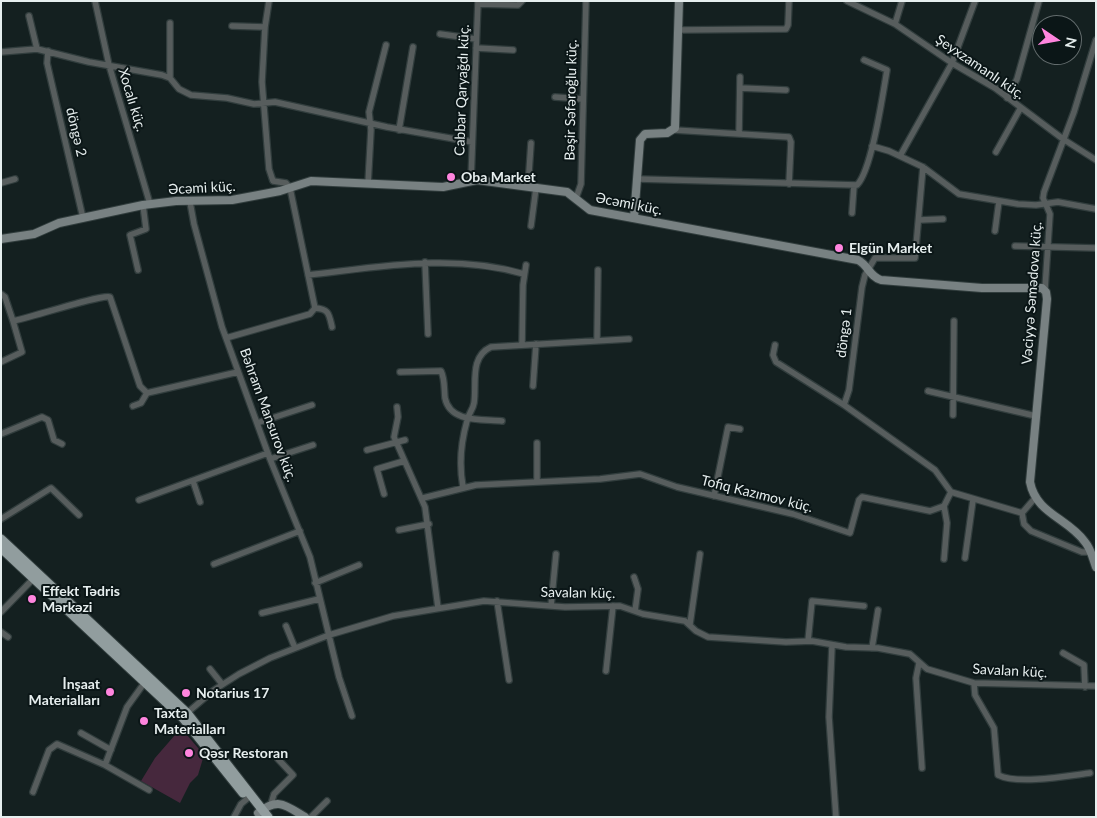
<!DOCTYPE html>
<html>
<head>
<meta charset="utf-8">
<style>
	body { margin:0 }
	#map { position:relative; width:1097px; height:818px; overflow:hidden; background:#142020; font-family:Lato,sans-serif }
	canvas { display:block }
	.frame { position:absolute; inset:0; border:2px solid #e6eeee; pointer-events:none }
	.north { position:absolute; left:1032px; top:15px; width:50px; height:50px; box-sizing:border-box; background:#0b1617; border:1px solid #636c6d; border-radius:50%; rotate:102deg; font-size:14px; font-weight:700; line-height:20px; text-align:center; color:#e6eeee }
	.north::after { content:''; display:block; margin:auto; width:18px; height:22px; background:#ff85de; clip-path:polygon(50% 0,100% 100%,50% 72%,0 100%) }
</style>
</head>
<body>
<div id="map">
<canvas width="1097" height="818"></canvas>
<div class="frame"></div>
<div class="north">N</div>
</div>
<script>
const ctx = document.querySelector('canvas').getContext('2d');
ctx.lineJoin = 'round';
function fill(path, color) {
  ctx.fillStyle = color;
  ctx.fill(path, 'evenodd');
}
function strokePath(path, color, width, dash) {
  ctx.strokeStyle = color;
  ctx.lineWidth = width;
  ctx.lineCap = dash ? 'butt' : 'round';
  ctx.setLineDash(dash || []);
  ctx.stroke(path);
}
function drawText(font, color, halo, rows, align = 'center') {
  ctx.font = font + ' Lato,sans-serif';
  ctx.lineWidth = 4;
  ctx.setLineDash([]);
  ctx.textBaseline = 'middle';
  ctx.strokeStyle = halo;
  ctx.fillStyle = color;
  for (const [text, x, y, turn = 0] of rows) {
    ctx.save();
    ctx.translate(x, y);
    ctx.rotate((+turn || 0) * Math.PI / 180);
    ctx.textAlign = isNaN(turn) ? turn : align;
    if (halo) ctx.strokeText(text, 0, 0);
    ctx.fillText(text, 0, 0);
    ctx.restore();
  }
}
fill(new Path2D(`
	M 181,728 L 204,755 L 198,775 L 190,783 L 180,803 L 141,781 L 155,758 Z`), '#46283d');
const street = new Path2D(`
	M 95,1 L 109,65 L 150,204
	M 847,1 L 895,24 L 952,63 L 995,88 L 1063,139 L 1096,160
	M 478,4 L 518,5 L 522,1
	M 29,16 L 37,49
	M 170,23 L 170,78
	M 895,24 L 902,1
	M 232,26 L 265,27
	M 678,30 L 786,29 L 788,25 L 789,1
	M 440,34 L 476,39
	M 476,48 L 513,50
	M 48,51 L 47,63 L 83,218
	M 1,52 L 37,49 L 89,62 L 162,75 L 170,78 L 179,89 L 191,95 L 227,98 L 254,104 L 275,102 L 387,127 L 472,142
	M 740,88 L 786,90
	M 555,97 L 582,99
	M 1007,98 L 1017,79 L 1039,1
	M 399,130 L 413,47
	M 674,130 L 789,137 L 791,142 L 789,184
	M 739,134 L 740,77
	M 872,146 L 889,151 L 923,167 L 959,194 L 1018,204 L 1036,205 L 1058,202 L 1096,209
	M 996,152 L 1020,109
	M 900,156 L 952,63 L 975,1
	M 923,167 L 915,258 L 875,258 L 865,275 L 862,287 L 849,390 L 844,405 L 935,470 L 951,492
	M 638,179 L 857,185 C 872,170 883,93 887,70 L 864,60
	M 471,180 L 478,1
	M 1,183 L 15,179
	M 368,184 L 371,130 L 369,112 L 386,45
	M 528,187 L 531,143
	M 576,198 L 581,184 L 586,1
	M 190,202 L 194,224 L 222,327 L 270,459 L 310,557 L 339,677 L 352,716
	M 852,213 L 854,185
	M 919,220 L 943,219
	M 531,226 L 536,188
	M 995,231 L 999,201
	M 1015,246 L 1096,248
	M 425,262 L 428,334
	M 138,270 L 130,235 L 146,229 L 143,205
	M 308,275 C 380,267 452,253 524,274
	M 1045,289 L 1050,214 L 1043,198 L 1044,192 L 1074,112 L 1096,40
	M 1,294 L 5,297 L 13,321 C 29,318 102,294 110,297 L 140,386 L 147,393 L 238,372
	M 315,308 C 329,309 329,314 332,327
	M 226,338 L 310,314 L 315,308 L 290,188 L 286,183 L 273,181 L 269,169 L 262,82 L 265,27 L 269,1
	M 597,341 L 598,270
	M 522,345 L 523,285 L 526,265
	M 775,345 L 773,355 L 776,362 L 844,405
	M 1,362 L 22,352 L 13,321
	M 400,372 L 441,371 C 445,379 444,389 445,398 C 450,423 482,419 502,421
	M 533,386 L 536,344
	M 928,391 L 1036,416
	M 133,406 L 141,403 L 147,393
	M 397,407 L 398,417 L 394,437 L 425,507 L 438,608
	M 953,415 L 954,321
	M 257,423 L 312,405
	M 1,434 L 42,417 L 48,420 L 54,440 L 62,444
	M 367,450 L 405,440
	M 270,459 L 313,445
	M 193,481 L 200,502
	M 537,481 L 537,443
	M 463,487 C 459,465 461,442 467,421 C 468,414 473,410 474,403 C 477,384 469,357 491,347 L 629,339
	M 384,494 L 377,469 L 404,461
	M 714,496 L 728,427 L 740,429
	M 423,498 L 476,485 L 600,479 L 640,474 L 677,487 L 793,514 L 850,533 L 859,500 L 862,497 L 930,511 L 944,506 L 951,492 L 1022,513 L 1035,498
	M 139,500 L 268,453
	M 1022,513 L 1024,524 L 1031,531 L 1082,552 L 1091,552
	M 1,519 L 51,488 L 79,515
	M 399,530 L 429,524
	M 965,558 L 973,500
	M 944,559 L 947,523 L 944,506
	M 214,564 L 300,531
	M 634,577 L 638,589 L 635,611
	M 315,583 L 359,565
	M 497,601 L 509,680
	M 551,606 L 556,554
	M 1,612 L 34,578
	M 262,613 L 319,599
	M 690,624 L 700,554
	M 286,626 L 295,648
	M 1,632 L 8,637
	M 808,641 L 812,601 L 864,606
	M 832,646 L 829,717 L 836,817
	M 872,648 L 878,610
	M 1063,653 L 1084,665 L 1085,687
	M 919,663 L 916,678 L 922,768
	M 210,669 L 222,684
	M 606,671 L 613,606
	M 974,683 L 975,695 L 994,728 L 998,775 C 1018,785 1067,776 1090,773
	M 187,713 L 214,690 L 239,674 L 270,658 L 329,635 L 393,616 L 484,601 L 565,607 L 620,606 L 643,614 L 685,621 L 696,631 L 708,637 L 786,642 L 812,641 L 846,647 L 878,648 L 910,654 L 927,669 L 974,683 L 1096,686
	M 81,733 L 111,750
	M 105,765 L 127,707 L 145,682
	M 33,792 L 49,750 L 57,744 L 105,765 L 149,790
	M 271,804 L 274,794 L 293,775 L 278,759
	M 234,817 L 241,804 L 247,799
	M 311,817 L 327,801`);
const secondary = new Path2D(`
	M 634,218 L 640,140 L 645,134 L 667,133 L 675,128 L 679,1
	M 1,239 L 34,234 L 59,223 L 143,205 L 176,201 L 232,200 L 280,191 L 311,181 L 443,187 L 477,180 L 567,192 L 590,210 L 858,260 C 868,265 870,277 881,280 L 982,288 L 1042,288 L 1046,292 L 1047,299 L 1030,482 C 1036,514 1068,518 1085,542 C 1091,549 1093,559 1096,567
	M 258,813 C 278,797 285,805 305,817`);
const primary = new Path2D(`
	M 1,539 L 187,713 L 268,817
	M 1,548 L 183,718 L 243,793`);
strokePath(street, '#313d3d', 8);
strokePath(secondary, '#313d3d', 10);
strokePath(primary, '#313d3d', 11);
strokePath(street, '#575d5d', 5.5);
strokePath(secondary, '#788182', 8);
strokePath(primary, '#919d9e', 9);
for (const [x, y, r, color] of [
	[451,177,5,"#ff85de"],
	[839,248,5,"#ff85de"],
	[32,599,5,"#ff85de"],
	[110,692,5,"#ff85de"],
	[186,693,5,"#ff85de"],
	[144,721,5,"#ff85de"],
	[189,753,5,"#ff85de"]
]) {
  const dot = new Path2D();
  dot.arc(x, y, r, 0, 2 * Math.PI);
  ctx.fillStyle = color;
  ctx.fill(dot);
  strokePath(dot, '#0b1617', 2);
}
drawText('14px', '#e6eeee', '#0b1617', [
	["Şeyxzamanlı küç.",980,67,34],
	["Cabbar Qaryağdı küç.",462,90,-88],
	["Xocalı küç.",132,100,73],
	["Bəşir Səfəroğlu küç.",571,100,-89],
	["döngə 2",76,132,77],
	["Əcəmi küç.",202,188,-3],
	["Əcəmi küç.",629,204,11],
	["Vəciyyə Səmədova küç.",1032,293,-86],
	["döngə 1",844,333,-83],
	["Bəhram Mansurov küç.",268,415,70],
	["Tofiq Kazımov küç.",757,494,14],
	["Savalan küç.",578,593,1],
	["Savalan küç.",1010,671,3]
]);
drawText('bold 14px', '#e6eeee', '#0b1617', [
	["Oba Market",461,177],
	["Elgün Market",849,248],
	["Effekt Tədris",42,591],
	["Mərkəzi",42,607],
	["İnşaat",100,684,"right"],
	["Materialları",100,700,"right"],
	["Notarius 17",196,693],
	["Taxta",154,713],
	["Materialları",154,729],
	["Qəsr Restoran",199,753]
], 'left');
</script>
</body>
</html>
